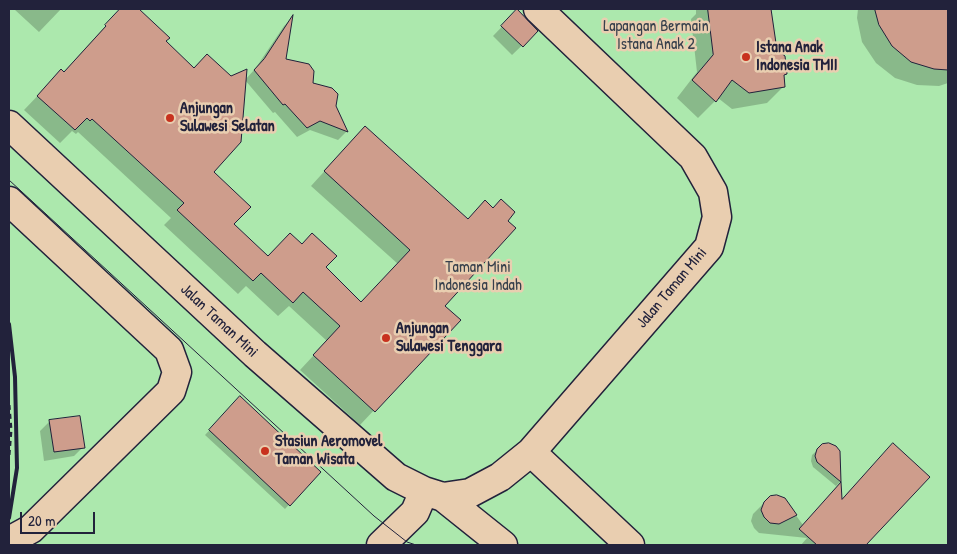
<!DOCTYPE html>
<html>
<head>
<meta charset="utf-8">
<style>
	body { margin:0 }
	#map { position:relative; width:957px; height:554px; overflow:hidden; background:#e5c3a7; font-family:"Patrick Hand",sans-serif }
	canvas { display:block }
	.frame { position:absolute; inset:0; border:10px solid #22223b; pointer-events:none }
	.scale { position:absolute; left:20px; top:512px; width:75px; height:22px; box-sizing:border-box; border:2px solid #22223b; border-top:0; padding-left:6px; font-size:15px; line-height:18px; white-space:nowrap; color:#22223b; -webkit-text-stroke:4px #e9ceb0; paint-order:stroke }
</style>
</head>
<body>
<div id="map">
<canvas width="957" height="554"></canvas>
<div class="frame"></div>
<div class="scale">20 m</div>
</div>
<script>
const ctx = document.querySelector('canvas').getContext('2d');
ctx.lineJoin = 'round';
function fill(path, color) {
  ctx.fillStyle = color;
  ctx.fill(path, 'evenodd');
}
function strokePath(path, color, width, dash) {
  ctx.strokeStyle = color;
  ctx.lineWidth = width;
  ctx.lineCap = dash ? 'butt' : 'round';
  ctx.setLineDash(dash || []);
  ctx.stroke(path);
}
function drawText(font, color, halo, rows, align = 'center') {
  ctx.font = font + ' "Patrick Hand",sans-serif';
  ctx.lineWidth = 5;
  ctx.setLineDash([]);
  ctx.textBaseline = 'middle';
  ctx.strokeStyle = halo;
  ctx.fillStyle = color;
  for (const [text, x, y, turn = 0] of rows) {
    ctx.save();
    ctx.translate(x, y);
    ctx.rotate((+turn || 0) * Math.PI / 180);
    ctx.textAlign = isNaN(turn) ? turn : align;
    if (halo) ctx.strokeText(text, 0, 0);
    ctx.fillText(text, 0, 0);
    ctx.restore();
  }
}
fill(new Path2D(`
	M 9,9 L 948,9 L 948,545 L 9,545 Z`), '#ace8ad');
fill(new Path2D(`
	M 14,9 L 61,9 L 39,32 Z
	M 121,9 L 137,9 L 168,38 L 164,42 L 194,69 L 245,80 L 255,69 L 284,26 L 291,19 L 284,60 L 335,106 L 347,131 L 338,140 L 310,130 L 297,137 L 275,112 L 273,113 L 245,80 L 212,172 L 233,225 L 268,258 L 325,268 L 361,303 L 398,264 L 311,186 L 351,142 L 443,306 L 459,320 L 360,425 L 300,370 L 327,341 L 289,306 L 278,316 L 246,286 L 238,294 L 164,225 L 171,218 L 78,132 L 76,134 L 72,131 L 60,143 L 24,110 L 48,85 L 63,73 Z
	M 696,9 L 770,9 L 776,51 L 786,74 L 783,76 L 784,86 L 767,103 L 732,109 L 718,98 L 698,118 L 677,98 L 697,72 L 691,19 L 696,14 Z
	M 858,9 L 948,9 L 948,83 L 939,86 L 917,85 L 895,78 L 876,63 L 862,42 L 857,18 Z
	M 518,10 L 537,31 L 512,55 L 493,36 Z
	M 240,398 L 319,472 L 285,509 L 205,435 Z
	M 49,422 L 83,447 L 74,456 L 44,461 L 40,431 Z
	M 823,445 L 839,452 L 840,482 L 836,486 L 813,467 L 811,461 L 812,455 Z
	M 928,477 L 864,545 L 801,545 L 807,538 L 759,533 L 754,528 L 751,521 L 753,514 L 770,497 L 784,499 L 803,525 L 841,501 Z`), '#0003');
const building = new Path2D(`
	M 120,9 L 139,9 L 170,38 L 166,41 L 194,68 L 207,54 L 231,76 L 247,69 L 241,142 L 214,172 L 251,207 L 234,224 L 268,256 L 290,233 L 302,244 L 312,233 L 337,256 L 326,267 L 361,302 L 410,250 L 324,171 L 365,126 L 468,219 L 485,200 L 493,208 L 501,199 L 515,212 L 508,221 L 516,228 L 445,306 L 461,320 L 375,412 L 313,355 L 340,326 L 303,292 L 293,303 L 261,273 L 253,281 L 177,210 L 184,203 L 92,119 L 90,121 L 87,118 L 75,130 L 37,96 L 61,69 L 64,72 L 106,26 L 105,25 Z
	M 517,9 L 538,31 L 523,47 L 501,26 Z
	M 708,9 L 771,9 L 777,50 L 785,56 L 787,74 L 784,75 L 785,87 L 749,93 L 732,80 L 716,102 L 692,80 L 713,55 Z
	M 875,9 L 948,9 L 948,70 L 934,69 L 911,62 L 892,46 L 879,25 Z
	M 293,15 L 286,59 L 309,64 L 314,71 L 313,83 L 332,88 L 338,94 L 336,106 L 348,132 L 320,121 L 307,128 L 285,104 L 283,105 L 254,70 L 264,59 Z
	M 240,396 L 321,472 L 290,506 L 209,430 Z
	M 80,416 L 85,448 L 54,452 L 49,420 Z
	M 829,443 L 836,446 L 840,451 L 841,482 L 817,462 L 815,456 L 817,449 L 822,444 Z
	M 893,443 L 930,477 L 866,545 L 817,545 L 799,529 L 841,482 L 842,499 Z
	M 777,495 L 785,498 L 797,515 L 779,524 L 770,523 L 764,517 L 761,510 L 764,502 L 770,496 Z`);
fill(building, '#ce9d8c');
strokePath(building, '#22223b', 1);
const minor = new Path2D(`
	M 9,125 L 255,354 L 396,477 L 424,491 L 443,497 L 503,545
	M 9,201 L 169,350 L 177,372 L 171,391 L 31,529 L 9,541
	M 531,452 L 630,545
	M 443,497 L 470,493 L 500,477 L 531,452 L 709,247 L 717,217 L 713,192 L 693,157 L 538,9
	M 381,545 L 415,512 L 424,491`);
strokePath(minor, '#22223b', 31);
strokePath(new Path2D(`
	M 9,405 L 11,430 L 9,455`), '#22223b', 3, [5, 4]);
strokePath(minor, '#e9ceb0', 28);
strokePath(new Path2D(`
	M 9,180 L 374,516 L 407,542 L 416,545`), '#22223b', 1);
strokePath(new Path2D(`
	M 9,324 L 15,377 L 17,468 L 9,518`), '#22223b', 4);
for (const [x, y, r, color] of [
	[746,57,5,"#c8321e"],
	[170,118,5,"#c8321e"],
	[386,338,5,"#c8321e"],
	[265,451,5,"#c8321e"]
]) {
  const dot = new Path2D();
  dot.arc(x, y, r, 0, 2 * Math.PI);
  ctx.fillStyle = color;
  ctx.fill(dot);
  strokePath(dot, '#e9ceb0', 2);
}
drawText('16px', '#37404c', '#e9ceb0', [
	["Lapangan Bermain",656,27],
	["Istana Anak 2",656,45],
	["Taman Mini",478,268],
	["Indonesia Indah",478,286]
]);
drawText('bold 16px', '#22223b', '#e9ceb0', [
	["Istana Anak",756,48],
	["Indonesia TMII",756,66],
	["Anjungan",180,109],
	["Sulawesi Selatan",180,127],
	["Anjungan",396,329],
	["Sulawesi Tenggara",396,347],
	["Stasiun Aeromovel",275,442],
	["Taman Wisata",275,460]
], 'left');
drawText('16px', '#22223b', '#e9ceb0', [
	["Jalan Taman Mini",672,288,-50],
	["Jalan Taman Mini",219,321,43]
]);
</script>
</body>
</html>
